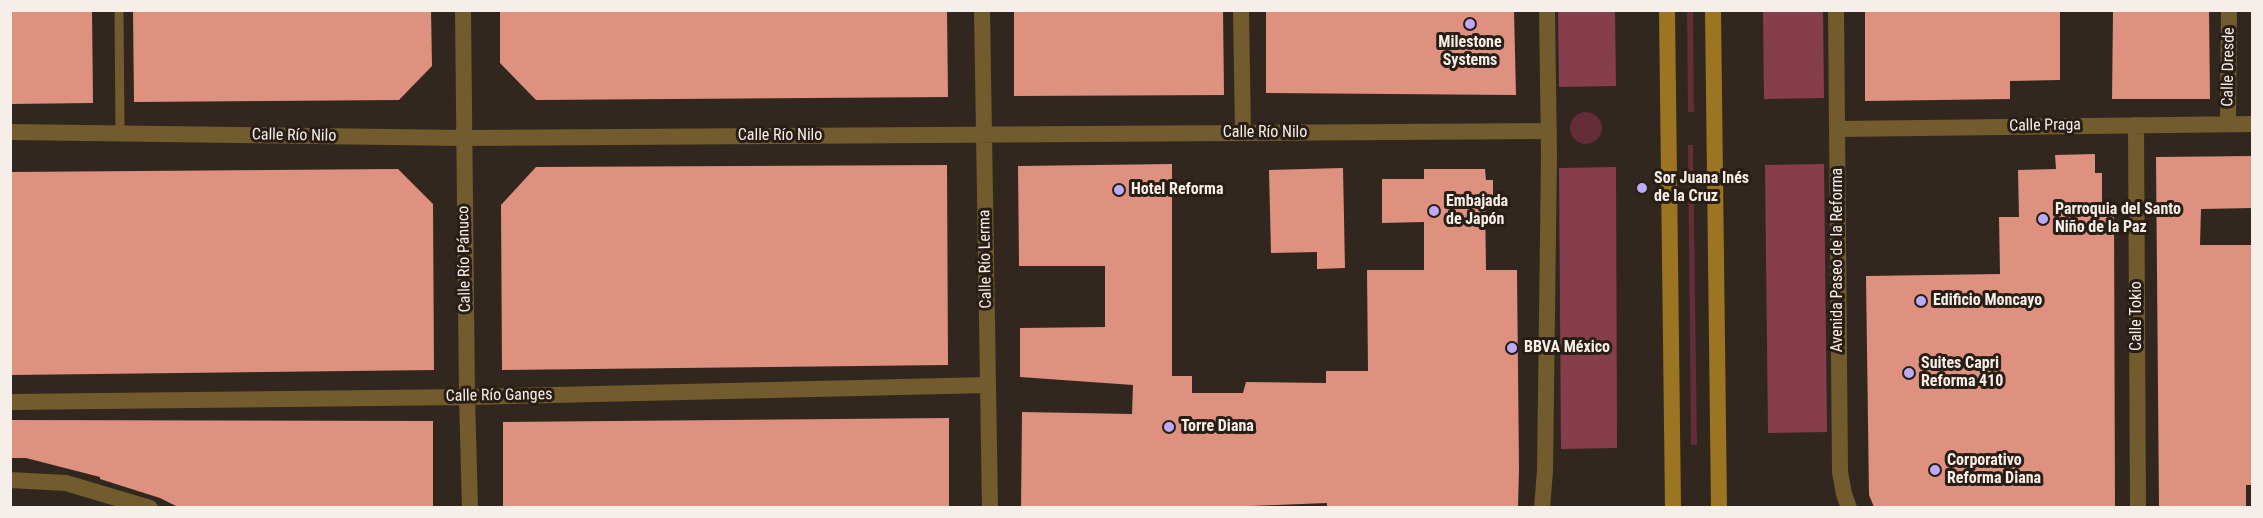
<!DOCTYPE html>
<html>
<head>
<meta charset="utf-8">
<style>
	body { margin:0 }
	#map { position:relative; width:2263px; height:518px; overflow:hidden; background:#32271f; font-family:"Roboto Condensed",sans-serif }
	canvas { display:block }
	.frame { position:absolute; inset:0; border:12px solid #f5eee9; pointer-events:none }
</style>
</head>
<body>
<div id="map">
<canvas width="2263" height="518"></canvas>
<div class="frame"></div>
</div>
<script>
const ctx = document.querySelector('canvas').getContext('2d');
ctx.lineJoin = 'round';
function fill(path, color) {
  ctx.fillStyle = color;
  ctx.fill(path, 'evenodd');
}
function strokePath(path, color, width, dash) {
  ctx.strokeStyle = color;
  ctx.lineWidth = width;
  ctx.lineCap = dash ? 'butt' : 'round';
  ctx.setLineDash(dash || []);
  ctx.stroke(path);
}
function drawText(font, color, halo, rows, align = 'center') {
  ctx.font = font + ' "Roboto Condensed",sans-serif';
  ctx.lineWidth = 6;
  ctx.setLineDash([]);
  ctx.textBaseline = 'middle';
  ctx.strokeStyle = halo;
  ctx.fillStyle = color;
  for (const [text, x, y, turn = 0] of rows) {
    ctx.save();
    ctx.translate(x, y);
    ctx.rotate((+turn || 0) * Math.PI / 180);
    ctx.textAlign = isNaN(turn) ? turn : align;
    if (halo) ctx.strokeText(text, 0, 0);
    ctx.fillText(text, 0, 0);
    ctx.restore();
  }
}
fill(new Path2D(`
	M 1687,11 L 1693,11 L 1694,112 L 1688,112 Z
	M1570 128a16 16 0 1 1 32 0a16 16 0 1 1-32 0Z
	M 1688,145 L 1693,145 L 1697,445 L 1691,445 Z`), '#642d39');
fill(new Path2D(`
	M 1558,11 L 1615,11 L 1616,86 L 1559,87 Z
	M 1763,11 L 1823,11 L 1824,98 L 1764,99 Z
	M 1824,164 L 1827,432 L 1768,433 L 1765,165 Z
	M 1616,167 L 1617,448 L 1561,449 L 1559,168 Z`), '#863e4d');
fill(new Path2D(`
	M 10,10 L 92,10 L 93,103 L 10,104 Z
	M 133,10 L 431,10 L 432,66 L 399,100 L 134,102 Z
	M 500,10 L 947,10 L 948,97 L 536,100 L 500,63 Z
	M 1014,10 L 1223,10 L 1224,95 L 1014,96 Z
	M 1266,10 L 1514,10 L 1516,95 L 1266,93 Z
	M 1865,10 L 2060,10 L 2060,80 L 2010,81 L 2010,99 L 1865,101 Z
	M 2209,10 L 2210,99 L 2112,99 L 2113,12 Z
	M 2095,154 L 2095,173 L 2102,173 L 2102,208 L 2114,208 L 2115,507 L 1874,507 L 1869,495 L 1866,276 L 2000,274 L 1999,217 L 2019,217 L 2018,170 L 2056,169 L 2055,155 Z
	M 2253,156 L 2253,208 L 2201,209 L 2200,245 L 2253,245 L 2253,485 L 2246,485 L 2246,507 L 2159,507 L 2156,157 Z
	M 1172,164 L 1172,376 L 1192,376 L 1192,393 L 1243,393 L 1246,382 L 1326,383 L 1326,371 L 1368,371 L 1367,270 L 1424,270 L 1424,222 L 1382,223 L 1382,179 L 1424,179 L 1424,169 L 1485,169 L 1486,180 L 1493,180 L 1493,199 L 1485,199 L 1486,270 L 1517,270 L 1519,469 L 1518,507 L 1327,507 L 1327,503 L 1225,507 L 1021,507 L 1022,412 L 1132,414 L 1133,385 L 1020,377 L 1020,328 L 1105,327 L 1105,266 L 1019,266 L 1018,166 Z
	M 947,165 L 948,365 L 502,370 L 501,205 L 536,167 Z
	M 1343,168 L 1345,268 L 1317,269 L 1317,252 L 1271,253 L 1269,170 Z
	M 398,169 L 433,204 L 434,370 L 11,375 L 11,172 Z
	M 949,418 L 949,507 L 503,507 L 503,422 Z
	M 12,420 L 433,421 L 433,507 L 178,507 L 160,498 L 100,479 L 100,477 L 26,458 L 11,458 Z`), '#de917f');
strokePath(new Path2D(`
	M 119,10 L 120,133`), '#725b2c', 9);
strokePath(new Path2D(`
	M 463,10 L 467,397 L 470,508
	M 982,10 L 990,508
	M 1241,10 L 1243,133
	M 2228,124 L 2229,10
	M 2136,125 L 2138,508
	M 1838,129 L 2252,124
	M 10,132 L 464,138 L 1549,131
	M 10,402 L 467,397 L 988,385
	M 10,480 L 66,483 L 150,508`), '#725b2c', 16);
strokePath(new Path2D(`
	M 1836,10 L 1840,472 L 1844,494 L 1849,508
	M 1542,508 L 1545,471 L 1549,156 L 1547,10`), '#725b2c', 16);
strokePath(new Path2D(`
	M 1667,10 L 1673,508
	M 1713,10 L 1719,508`), '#9b7521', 16);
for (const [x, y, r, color] of [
	[1470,24,6,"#bbaaf6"],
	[1642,188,6,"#bbaaf6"],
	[1119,190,6,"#bbaaf6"],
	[1434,211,6,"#bbaaf6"],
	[2043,219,6,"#bbaaf6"],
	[1921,301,6,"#bbaaf6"],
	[1512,348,6,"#bbaaf6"],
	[1909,373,6,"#bbaaf6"],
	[1169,427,6,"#bbaaf6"],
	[1935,470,6,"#bbaaf6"]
]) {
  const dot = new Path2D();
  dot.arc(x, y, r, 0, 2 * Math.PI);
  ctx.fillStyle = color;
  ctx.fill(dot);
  strokePath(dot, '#281e16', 2);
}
drawText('bold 16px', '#f5eee9', '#281e16', [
	["Milestone",1470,43,"center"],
	["Systems",1470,61,"center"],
	["Sor Juana Inés",1654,179],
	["de la Cruz",1654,197],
	["Hotel Reforma",1131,190],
	["Embajada",1446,202],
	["de Japón",1446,220],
	["Parroquia del Santo",2055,210],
	["Niño de la Paz",2055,228],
	["Edificio Moncayo",1933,301],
	["BBVA México",1524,348],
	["Suites Capri",1921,364],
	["Reforma 410",1921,382],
	["Torre Diana",1181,427],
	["Corporativo",1947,461],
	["Reforma Diana",1947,479]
], 'left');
drawText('16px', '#f5eee9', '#281e16', [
	["Calle Dresde",2229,67,-89],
	["Calle Praga",2045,126,-1],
	["Calle Río Nilo",1265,133],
	["Calle Río Nilo",294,136,1],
	["Calle Río Nilo",780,136],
	["Calle Río Pánuco",465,259,-91],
	["Calle Río Lerma",986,259,-91],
	["Avenida Paseo de la Reforma",1838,260,-90],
	["Calle Tokio",2137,316,-90],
	["Calle Río Ganges",499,396,-1]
]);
</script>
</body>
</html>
